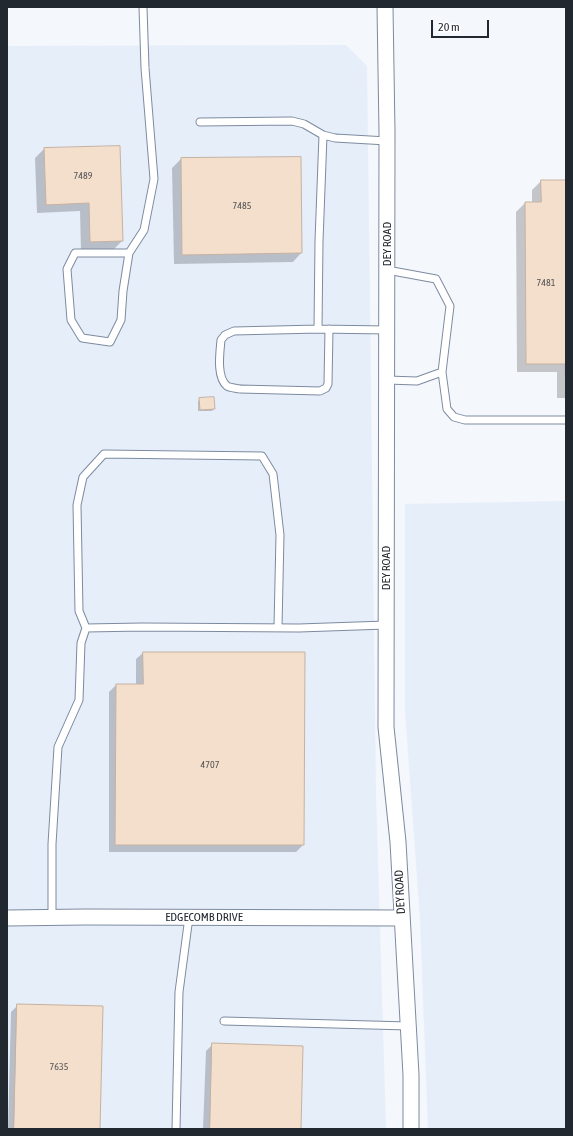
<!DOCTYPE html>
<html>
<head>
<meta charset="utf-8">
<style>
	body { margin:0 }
	#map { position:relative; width:573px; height:1136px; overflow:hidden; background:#f4f7fc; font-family:"Asap Condensed",sans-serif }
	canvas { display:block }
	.frame { position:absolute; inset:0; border:8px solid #222830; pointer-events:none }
	.scale { position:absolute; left:431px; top:20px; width:58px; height:18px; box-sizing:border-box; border:2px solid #222830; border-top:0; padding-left:5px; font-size:12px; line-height:14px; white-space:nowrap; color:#222830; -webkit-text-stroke:3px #fff; paint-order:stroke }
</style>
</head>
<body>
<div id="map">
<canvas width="573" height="1136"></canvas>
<div class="frame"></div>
<div class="scale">20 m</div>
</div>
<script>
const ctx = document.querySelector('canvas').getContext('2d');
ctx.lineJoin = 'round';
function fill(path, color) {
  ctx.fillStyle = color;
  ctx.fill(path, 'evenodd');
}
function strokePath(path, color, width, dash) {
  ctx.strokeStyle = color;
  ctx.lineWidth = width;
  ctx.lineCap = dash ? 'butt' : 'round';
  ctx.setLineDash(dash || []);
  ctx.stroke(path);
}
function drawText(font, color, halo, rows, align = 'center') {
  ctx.font = font + ' "Asap Condensed",sans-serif';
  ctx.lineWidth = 4;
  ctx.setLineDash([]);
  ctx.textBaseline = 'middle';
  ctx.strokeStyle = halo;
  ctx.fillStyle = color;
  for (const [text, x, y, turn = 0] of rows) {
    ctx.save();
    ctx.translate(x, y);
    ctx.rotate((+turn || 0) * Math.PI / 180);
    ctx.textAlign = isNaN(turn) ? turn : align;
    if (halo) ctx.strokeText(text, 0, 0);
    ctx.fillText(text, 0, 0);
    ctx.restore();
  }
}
fill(new Path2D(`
	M 346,45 L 367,66 L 376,794 L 386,1129 L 7,1129 L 7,46 Z
	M 566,501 L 566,1129 L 428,1129 L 420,919 L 405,711 L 405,504 Z`), '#e6eefa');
fill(new Path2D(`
	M 44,149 L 122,241 L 113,250 L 81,251 L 80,211 L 37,213 L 35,158 Z
	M 300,158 L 301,253 L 293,262 L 174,264 L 172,168 L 181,159 Z
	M 541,181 L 566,181 L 566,398 L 557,398 L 557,372 L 517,372 L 516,212 L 525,203 L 532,203 L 532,190 Z
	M 200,399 L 214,409 L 212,411 L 198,411 L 198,401 Z
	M 143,653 L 304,653 L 303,845 L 296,852 L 109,852 L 109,692 L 116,685 L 136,685 L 136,659 Z
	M 18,1005 L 99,1129 L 8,1129 L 11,1012 Z
	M 213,1044 L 300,1129 L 203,1129 L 206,1051 Z`), '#0003');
const building = new Path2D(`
	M 120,146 L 123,241 L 90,242 L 89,203 L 46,205 L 44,148 Z
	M 301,157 L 302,253 L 182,255 L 181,158 Z
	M 541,180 L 566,180 L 566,390 L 565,364 L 526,364 L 525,202 L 541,202 Z
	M 214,397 L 215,409 L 200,410 L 199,398 Z
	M 143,652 L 305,652 L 304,845 L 115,845 L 116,684 L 143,684 Z
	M 17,1004 L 103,1006 L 100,1129 L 14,1129 Z
	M 212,1043 L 303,1046 L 301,1129 L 210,1129 Z`);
fill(building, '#f4decc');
strokePath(building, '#c7b2a1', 1);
const service = new Path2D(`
	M 200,122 L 292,121 L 304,124 L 323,135 L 335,138 L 387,141
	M 129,253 L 75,253 L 67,269 L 71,320 L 82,338 L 110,342 L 121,320 L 123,291 L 129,253 L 144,230 L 154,179 L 145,68 L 143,7
	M 318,329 L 319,241 L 323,135
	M 329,329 L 328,384 L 326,388 L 320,391 L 240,389 C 236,388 230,388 227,386 C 216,377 220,352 221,340 L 225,335 L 234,331 L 318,329 L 387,330
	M 442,372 L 447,409 L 454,417 L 465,420 L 566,420
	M 387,380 L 417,381 L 442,372 L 450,306 L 436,279 L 387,270
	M 86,628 L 79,611 L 77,505 L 83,477 L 104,454 L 262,456 L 273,474 L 280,535 L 278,627
	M 52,917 L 52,844 L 58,747 L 79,700 L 81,643 L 86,628 L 142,627 L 299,628 L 386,625
	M 224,1021 L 408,1026
	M 176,1129 L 179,992 L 189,917`);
const minor = new Path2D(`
	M 385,7 L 387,132 L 386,727 L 398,842 L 411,1075 L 411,1129
	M 7,918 L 85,917 L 402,918`);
strokePath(service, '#7d8b9f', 9);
strokePath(minor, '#7d8b9f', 17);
strokePath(service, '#fff', 7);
strokePath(minor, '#fff', 15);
drawText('10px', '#565657', null, [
	["7489",83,176],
	["7485",242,206],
	["7481",546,283],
	["4707",210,765],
	["7635",59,1067]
]);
drawText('12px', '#222830', '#fff', [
	["DEY ROAD",387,244,-90],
	["DEY ROAD",386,568,-90],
	["DEY ROAD",400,892,-93],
	["EDGECOMB DRIVE",204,917]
]);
</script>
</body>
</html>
